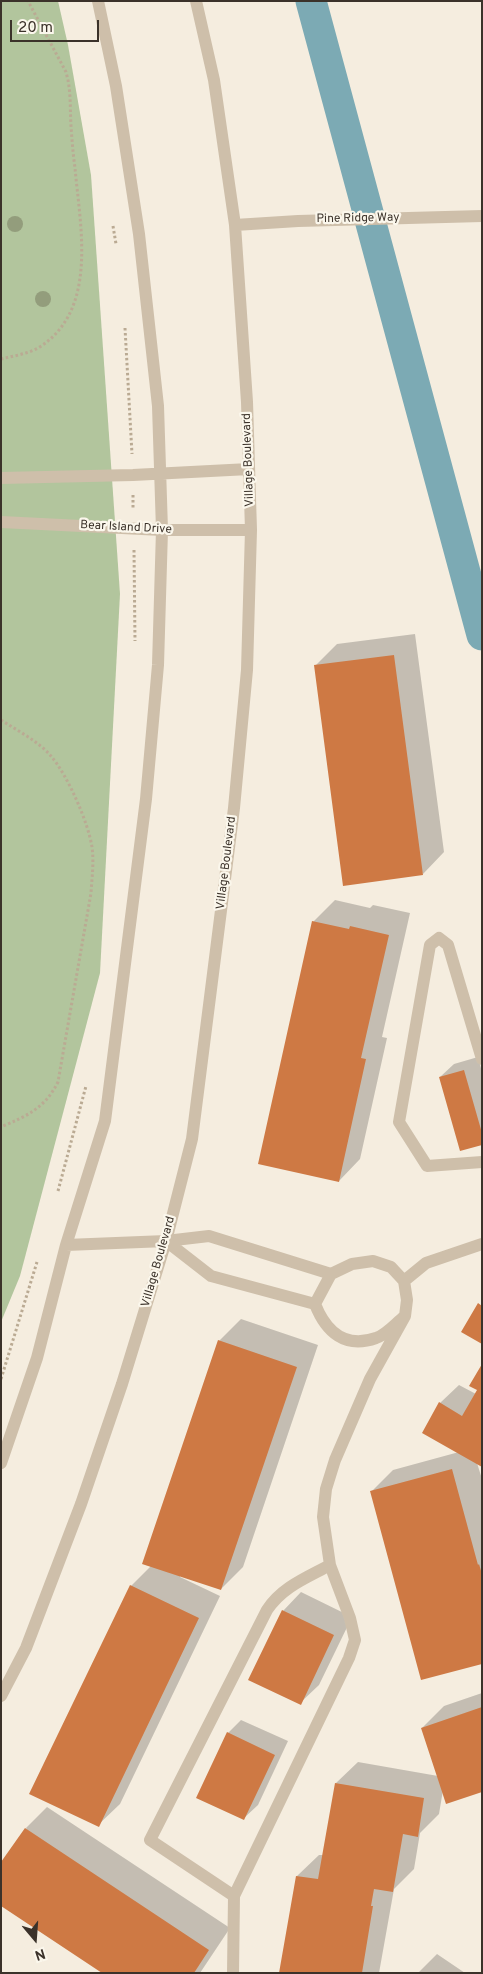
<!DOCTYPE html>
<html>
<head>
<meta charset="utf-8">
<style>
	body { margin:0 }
	#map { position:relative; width:483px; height:1974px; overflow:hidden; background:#f5eddf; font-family:Overpass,sans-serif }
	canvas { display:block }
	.frame { position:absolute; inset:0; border:2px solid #3b322a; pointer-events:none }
	.north { position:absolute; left:10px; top:1914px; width:50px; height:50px; -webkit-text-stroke:4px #fbf7ec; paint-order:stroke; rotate:162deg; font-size:14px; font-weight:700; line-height:20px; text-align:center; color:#3b322a }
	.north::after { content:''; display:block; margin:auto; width:18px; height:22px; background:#3b322a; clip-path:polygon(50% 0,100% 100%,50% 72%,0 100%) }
	.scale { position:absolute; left:10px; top:20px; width:89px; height:22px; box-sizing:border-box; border:2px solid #3b322a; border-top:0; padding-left:6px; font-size:15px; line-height:18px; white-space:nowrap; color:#3b322a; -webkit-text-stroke:4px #fbf7ec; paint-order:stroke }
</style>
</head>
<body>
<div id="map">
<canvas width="483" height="1974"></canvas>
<div class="frame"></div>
<div class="north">N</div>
<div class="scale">20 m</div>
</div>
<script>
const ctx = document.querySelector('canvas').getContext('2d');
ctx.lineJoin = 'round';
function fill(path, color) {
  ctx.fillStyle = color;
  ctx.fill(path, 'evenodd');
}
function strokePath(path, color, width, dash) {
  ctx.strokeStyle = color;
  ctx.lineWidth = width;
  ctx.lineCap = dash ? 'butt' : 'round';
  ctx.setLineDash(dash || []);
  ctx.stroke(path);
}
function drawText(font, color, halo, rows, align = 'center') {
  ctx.font = font + ' Overpass,sans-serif';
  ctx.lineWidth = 4.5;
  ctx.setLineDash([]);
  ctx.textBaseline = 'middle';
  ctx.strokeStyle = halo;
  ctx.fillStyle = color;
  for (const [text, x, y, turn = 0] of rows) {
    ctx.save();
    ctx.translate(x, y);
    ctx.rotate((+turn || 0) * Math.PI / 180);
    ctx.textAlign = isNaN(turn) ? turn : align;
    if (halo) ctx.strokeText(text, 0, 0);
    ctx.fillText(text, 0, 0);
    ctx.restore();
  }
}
fill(new Path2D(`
	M 1,1 L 58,1 L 68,45 L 91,175 L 120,594 L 100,973 L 20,1276 L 1,1322 Z`), '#b2c59d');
fill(new Path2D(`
	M 415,634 L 444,852 L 423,874 L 315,666 L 337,644 Z
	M 335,900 L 370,908 L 373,905 L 410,913 L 382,1037 L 387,1038 L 360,1159 L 339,1181 L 313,922 Z
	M 478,1057 L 482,1072 L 482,1143 L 440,1077 L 454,1064 Z
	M 241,1319 L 318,1345 L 243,1567 L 221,1589 L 180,1575 L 180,1577 L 220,1596 L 120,1804 L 98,1825 L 131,1586 L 151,1566 L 219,1341 Z
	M 459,1385 L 476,1394 L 478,1390 L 477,1463 L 482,1479 L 482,1663 L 372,1491 L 393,1470 L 459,1452 L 440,1403 Z
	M 301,1592 L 352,1617 L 319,1685 L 300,1703 L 283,1611 Z
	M 482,1693 L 482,1790 L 443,1790 L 439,1814 L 420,1833 L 414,1869 L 394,1889 L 379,1973 L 280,1973 L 297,1876 L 319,1855 L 324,1855 L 336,1783 L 358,1762 L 438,1776 L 422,1728 L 444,1706 Z
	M 241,1720 L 288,1741 L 258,1805 L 244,1818 L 228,1733 Z
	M 47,1807 L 230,1928 L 200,1973 L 104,1973 L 26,1828 Z
	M 437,1954 L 465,1973 L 418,1973 Z`), '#0003');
strokePath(new Path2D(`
	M 311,1 L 482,635`), '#7caab4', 31);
fill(new Path2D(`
	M 394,655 L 423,875 L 343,886 L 314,665 Z
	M 312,921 L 349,929 L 350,926 L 389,935 L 361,1058 L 366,1059 L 339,1182 L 258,1164 Z
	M 464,1070 L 482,1133 L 482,1145 L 460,1151 L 439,1077 Z
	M 478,1303 L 482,1306 L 482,1344 L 461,1332 Z
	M 218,1340 L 297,1367 L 221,1590 L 142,1564 Z
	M 482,1364 L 482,1467 L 422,1433 L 439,1402 L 462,1416 L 477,1390 L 469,1386 Z
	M 452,1469 L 478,1565 L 479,1564 L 482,1574 L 482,1664 L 421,1680 L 370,1491 Z
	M 130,1585 L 199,1618 L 99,1827 L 29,1794 Z
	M 282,1610 L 334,1635 L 301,1705 L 248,1680 Z
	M 482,1707 L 482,1792 L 446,1804 L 421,1728 Z
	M 227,1732 L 275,1755 L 244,1820 L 196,1798 Z
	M 335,1783 L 424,1798 L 418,1837 L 403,1834 L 393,1892 L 374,1889 L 371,1906 L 373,1906 L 362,1973 L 279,1973 L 296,1876 L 318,1879 Z
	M 25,1828 L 209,1950 L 194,1973 L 102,1973 L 1,1906 L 1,1862 Z`), '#ce7944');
strokePath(new Path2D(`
	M 113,226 L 116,244
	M 125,328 L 132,454
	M 1,359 C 13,356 27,354 38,348 C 99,311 80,226 75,168 C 73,154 72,140 71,126 C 70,111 71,96 68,80 L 66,72 L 28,1
	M 133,495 L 133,509
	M 134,550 L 135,641
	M 1,720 C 18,731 38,741 51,756 C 68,776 88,822 92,847 C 94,862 92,877 91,893 L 58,1082 C 45,1108 27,1116 1,1127
	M 58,1191 L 86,1086
	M 1,1379 L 37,1262`), '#baaa93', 3, [2.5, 2.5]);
strokePath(new Path2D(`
	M 235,225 L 298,221 L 482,216
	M 1,478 L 133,475 L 249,469
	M 1,522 L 162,530 L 251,530
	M 482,1059 L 448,945 L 439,938 L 430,945 L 399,1122 L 427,1166 L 482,1162
	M 166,1241 L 211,1276 L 315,1304
	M 66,1245 L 166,1241 L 209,1236 L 331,1274
	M 404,1281 L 426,1263 L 482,1244
	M 1,1463 L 37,1358 L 66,1245 L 105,1121 L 146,799 L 158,665 L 162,530 L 158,406 L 139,234 L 116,86 L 98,1
	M 1,1696 L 26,1648 L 81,1504 L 122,1384 L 166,1241 L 192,1139 L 234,808 L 247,670 L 251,530 L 247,402 L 235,225 L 214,80 L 196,1
	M 234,1896 L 349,1658 L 355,1640 L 350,1618 L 330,1565
	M 233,1973 L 234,1896 L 150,1840 L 267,1610 C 282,1587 306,1578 330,1565 L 323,1517 L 326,1489 L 335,1460 L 370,1379 L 405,1316 L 407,1300 L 404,1281 L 391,1267 L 373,1261 L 352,1264 L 331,1274 L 315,1304 C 326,1332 345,1349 376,1338 C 386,1335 396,1323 405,1316`), '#cebfaa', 12);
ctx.fillStyle = '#939d7c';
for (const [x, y] of [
	[15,224],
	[43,299]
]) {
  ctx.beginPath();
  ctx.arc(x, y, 8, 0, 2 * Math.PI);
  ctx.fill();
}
drawText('12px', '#3b322a', '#fbf7ec', [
	["Pine Ridge Way",358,219,-1],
	["Village Boulevard",249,460,-92],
	["Bear Island Drive",126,528,3],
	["Village Boulevard",227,863,-83],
	["Village Boulevard",159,1262,-74]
]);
</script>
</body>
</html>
